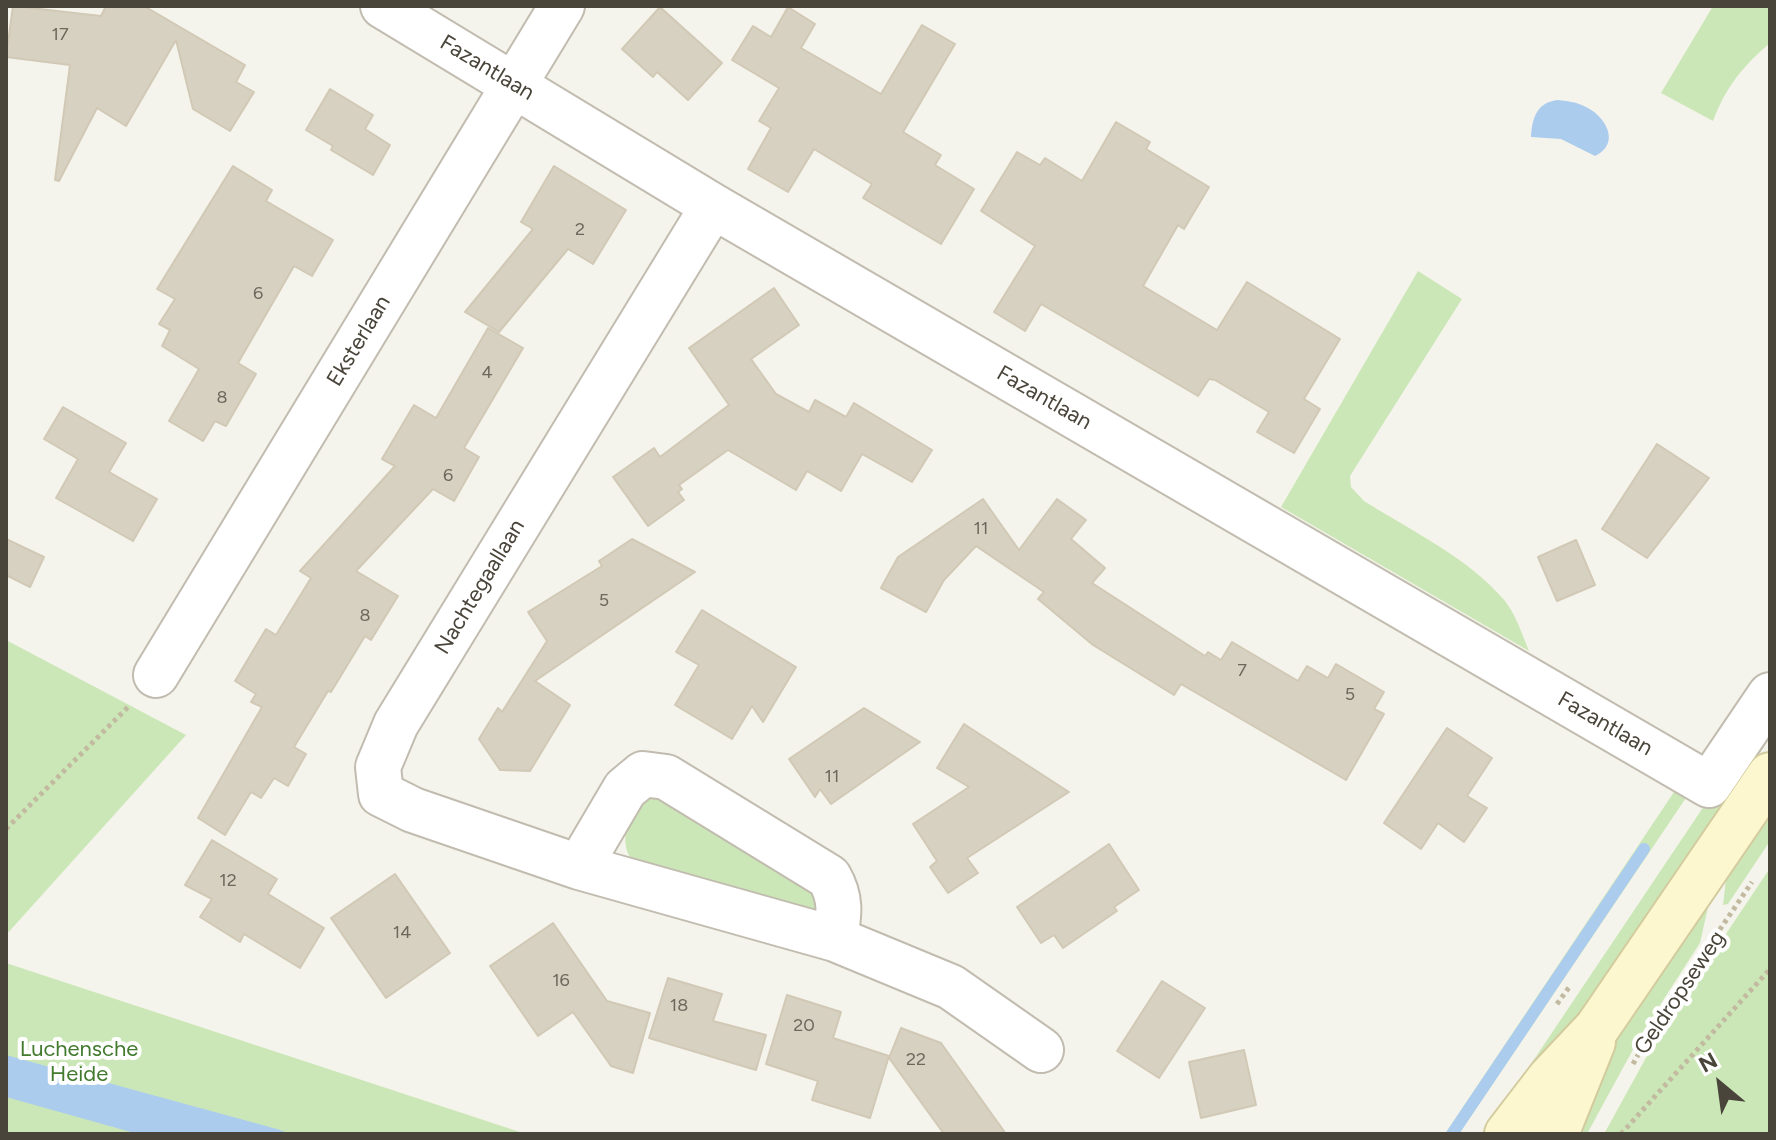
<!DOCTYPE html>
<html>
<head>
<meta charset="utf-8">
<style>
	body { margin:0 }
	#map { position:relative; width:1776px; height:1140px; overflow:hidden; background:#f5f4ec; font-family:Figtree,sans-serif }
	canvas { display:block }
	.frame { position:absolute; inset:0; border:8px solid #4a453a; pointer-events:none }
	.north { position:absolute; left:1680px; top:1044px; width:80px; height:80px; -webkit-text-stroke:6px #fff; paint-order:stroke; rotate:331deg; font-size:22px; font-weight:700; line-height:32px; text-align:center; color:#4a453a }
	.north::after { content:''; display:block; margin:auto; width:28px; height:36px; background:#4a453a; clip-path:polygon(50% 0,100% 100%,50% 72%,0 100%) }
</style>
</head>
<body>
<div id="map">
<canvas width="1776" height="1140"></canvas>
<div class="frame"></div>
<div class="north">N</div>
</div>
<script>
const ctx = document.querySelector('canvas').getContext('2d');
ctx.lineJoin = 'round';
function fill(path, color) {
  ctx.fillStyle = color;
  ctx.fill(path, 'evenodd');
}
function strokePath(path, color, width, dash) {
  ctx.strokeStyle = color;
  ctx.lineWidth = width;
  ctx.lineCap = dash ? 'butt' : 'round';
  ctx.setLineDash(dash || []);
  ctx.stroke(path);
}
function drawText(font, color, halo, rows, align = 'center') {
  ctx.font = font + ' Figtree,sans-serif';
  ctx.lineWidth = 8;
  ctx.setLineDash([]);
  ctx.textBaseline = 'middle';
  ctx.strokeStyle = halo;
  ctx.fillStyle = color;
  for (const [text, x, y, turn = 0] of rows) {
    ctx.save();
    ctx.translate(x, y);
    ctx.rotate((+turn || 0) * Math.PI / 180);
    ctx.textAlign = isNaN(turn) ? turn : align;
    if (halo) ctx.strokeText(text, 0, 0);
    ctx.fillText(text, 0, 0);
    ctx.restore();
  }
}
fill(new Path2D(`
	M 1713,6 L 1770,6 L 1770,43 C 1742,67 1726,87 1713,121 L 1661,93 Z
	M 1418,271 L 1462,299 L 1350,476 L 1351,487 L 1364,501 C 1411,531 1468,557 1505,601 C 1516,615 1522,634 1529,651 L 1281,507 Z
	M 6,640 L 186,735 L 6,935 Z
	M 1770,717 L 1770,738 L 1553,1057 L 1494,1134 L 1484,1134 L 1706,803 Z
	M 1678,786 L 1688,795 L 1459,1134 L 1445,1134 Z
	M 654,794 L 813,885 L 820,911 L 811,917 L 632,860 C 616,839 631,804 654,794 Z
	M 1770,805 L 1770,841 L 1728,904 L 1723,905 L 1727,870 Z
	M 1770,868 L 1770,1134 L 1604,1134 L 1659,1034 Z
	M 1709,903 L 1700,943 L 1642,1033 L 1587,1134 L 1572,1134 L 1619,1032 Z
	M 6,963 L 526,1134 L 6,1134 Z`), '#cce7b7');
fill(new Path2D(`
	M 1558,100 C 1567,101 1576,102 1584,106 C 1605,115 1622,143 1595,156 L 1561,139 L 1531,137 C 1532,118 1537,102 1558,100 Z
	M 6,1055 L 277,1129 L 291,1134 L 138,1134 L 6,1097 Z`), '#acccee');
strokePath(new Path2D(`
	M 1452,1134 L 1644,849`), '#acccee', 12);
const building = new Path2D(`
	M 13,6 L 101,16 L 106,6 L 144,6 L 245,65 L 236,82 L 254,92 L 230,131 L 193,109 L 176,40 L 126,126 L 97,108 L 59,181 L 55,180 L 70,65 L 6,57 Z
	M 660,7 L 722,63 L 688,100 L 657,72 L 653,77 L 622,49 Z
	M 788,7 L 815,24 L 801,48 L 881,94 L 922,25 L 955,44 L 903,132 L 941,155 L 935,165 L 974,189 L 941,244 L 863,198 L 872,184 L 814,149 L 788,192 L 748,169 L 771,128 L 759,121 L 779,88 L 732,60 L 753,26 L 771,37 Z
	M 330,89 L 373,115 L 365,129 L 390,145 L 373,175 L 331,150 L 333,146 L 306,130 Z
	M 1116,122 L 1150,142 L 1146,149 L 1209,187 L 1184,229 L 1178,225 L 1143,286 L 1217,330 L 1247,282 L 1340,339 L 1304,399 L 1320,409 L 1294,453 L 1257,432 L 1269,412 L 1215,380 L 1209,379 L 1198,396 L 1041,304 L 1025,331 L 994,312 L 1035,246 L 981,211 L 1017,152 L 1040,165 L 1045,158 L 1082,181 Z
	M 233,166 L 272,190 L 266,201 L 333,240 L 312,276 L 294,266 L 238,363 L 256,374 L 226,426 L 215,421 L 203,441 L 169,421 L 199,369 L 162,346 L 170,330 L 159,324 L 175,299 L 157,289 Z
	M 554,166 L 626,210 L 593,264 L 568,249 L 499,332 L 465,312 L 533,229 L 521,222 Z
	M 774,288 L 799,325 L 751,359 L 776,394 L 809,412 L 815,400 L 846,417 L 854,403 L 932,450 L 912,482 L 862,454 L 841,491 L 807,471 L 796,490 L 728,450 L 679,485 L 682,489 L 678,492 L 684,500 L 648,526 L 613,477 L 654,448 L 660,457 L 729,405 L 689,348 Z
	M 488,328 L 523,348 L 464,448 L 479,457 L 454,501 L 433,489 L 356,571 L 398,596 L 371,640 L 365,636 L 331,692 L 328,691 L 294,747 L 306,754 L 288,786 L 274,778 L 261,798 L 251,792 L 225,835 L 198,818 L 262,707 L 251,702 L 256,694 L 235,681 L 266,629 L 276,635 L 311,578 L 300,571 L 395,466 L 382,459 L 414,405 L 436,418 Z
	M 63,407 L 126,443 L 109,472 L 157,499 L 133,541 L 56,498 L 78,459 L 44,439 Z
	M 1657,444 L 1709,478 L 1647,558 L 1602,529 Z
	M 983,499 L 1019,550 L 1057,499 L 1086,520 L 1071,539 L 1105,568 L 1092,583 L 1205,656 L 1208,652 L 1221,660 L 1232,642 L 1298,681 L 1307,666 L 1328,678 L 1336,664 L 1384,692 L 1374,709 L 1384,714 L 1346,780 L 1181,684 L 1174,695 L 1093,645 L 1038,599 L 1044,592 L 976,546 L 944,580 L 926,612 L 881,588 L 898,557 Z
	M 6,539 L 44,557 L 30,587 L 6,575 Z
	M 632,539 L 695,572 L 535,681 L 570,705 L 530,771 L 500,770 L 479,739 L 498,708 L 502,712 L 547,641 L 528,612 L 602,566 L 599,561 Z
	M 1576,540 L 1595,585 L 1557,601 L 1538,557 Z
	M 702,610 L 796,667 L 763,722 L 752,706 L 732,739 L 675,705 L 699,665 L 676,652 Z
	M 864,708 L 920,742 L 831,804 L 820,789 L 815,797 L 789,759 Z
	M 964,724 L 1069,792 L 967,858 L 978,873 L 948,893 L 930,867 L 937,861 L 913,824 L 969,787 L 937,768 Z
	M 1447,728 L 1492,758 L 1467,796 L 1487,808 L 1464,842 L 1438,823 L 1421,849 L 1384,823 Z
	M 212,840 L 277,879 L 268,894 L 324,928 L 300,968 L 244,934 L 240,942 L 200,917 L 212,899 L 185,885 Z
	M 1109,844 L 1139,890 L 1114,907 L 1117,911 L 1063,948 L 1054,935 L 1041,943 L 1017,907 Z
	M 395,874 L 450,953 L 386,998 L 331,918 Z
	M 553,923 L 607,1001 L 650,1013 L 633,1073 L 611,1066 L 573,1012 L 538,1036 L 490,966 Z
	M 668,978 L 722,994 L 713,1021 L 766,1035 L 756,1070 L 649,1038 Z
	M 1162,981 L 1205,1008 L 1159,1078 L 1117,1051 Z
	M 787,995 L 841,1012 L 833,1038 L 889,1056 L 870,1118 L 812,1100 L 818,1081 L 766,1064 Z
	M 901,1028 L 941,1043 L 1006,1134 L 944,1134 L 889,1058 Z
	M 1244,1050 L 1256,1105 L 1201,1118 L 1189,1062 Z`);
fill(building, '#d7d1c2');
strokePath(building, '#d1c9b5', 2);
const minor = new Path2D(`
	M 383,6 L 713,206 L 1709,785 L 1770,695
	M 713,206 L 396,724 L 378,767 L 381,794 L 413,810 L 579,867 L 835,939 L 951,987 L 1041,1050
	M 156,675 L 562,6
	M 579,867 L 625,789 L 643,774 L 666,777 L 829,877 C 842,899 839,915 835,939`);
const secondary = new Path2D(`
	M 1507,1134 L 1550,1078 L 1597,1028 L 1770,775
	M 1556,1134 L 1593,1042`);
strokePath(minor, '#c1bcaf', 48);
strokePath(secondary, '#d3cb9e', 48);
strokePath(new Path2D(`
	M 6,829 L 130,705
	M 1557,1004 L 1570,986
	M 1633,1064 L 1650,1033 L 1752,882
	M 1621,1134 L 1770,969`), '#c2baa0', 5, [4, 4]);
strokePath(minor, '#fff', 44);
strokePath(secondary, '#fcf7cf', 44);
drawText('18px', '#6d685c', null, [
	["17",60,35],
	["2",580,230],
	["6",258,294],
	["4",487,373],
	["8",222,398],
	["6",448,476],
	["11",981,529],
	["5",604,601],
	["8",365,616],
	["7",1242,671],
	["5",1350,695],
	["11",832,777],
	["12",228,881],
	["14",402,933],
	["16",561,981],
	["18",679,1006],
	["20",804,1026],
	["22",916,1060]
]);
drawText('22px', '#4a453a', '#fff', [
	["Fazantlaan",487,68,31],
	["Eksterlaan",359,341,-59],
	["Fazantlaan",1044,398,30],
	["Nachtegaallaan",480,587,-59],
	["Fazantlaan",1605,724,30],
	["Geldropseweg",1680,993,-56]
]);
drawText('22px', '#427a2e', '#fff', [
	["Luchensche",79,1050],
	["Heide",79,1075]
]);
</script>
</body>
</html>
